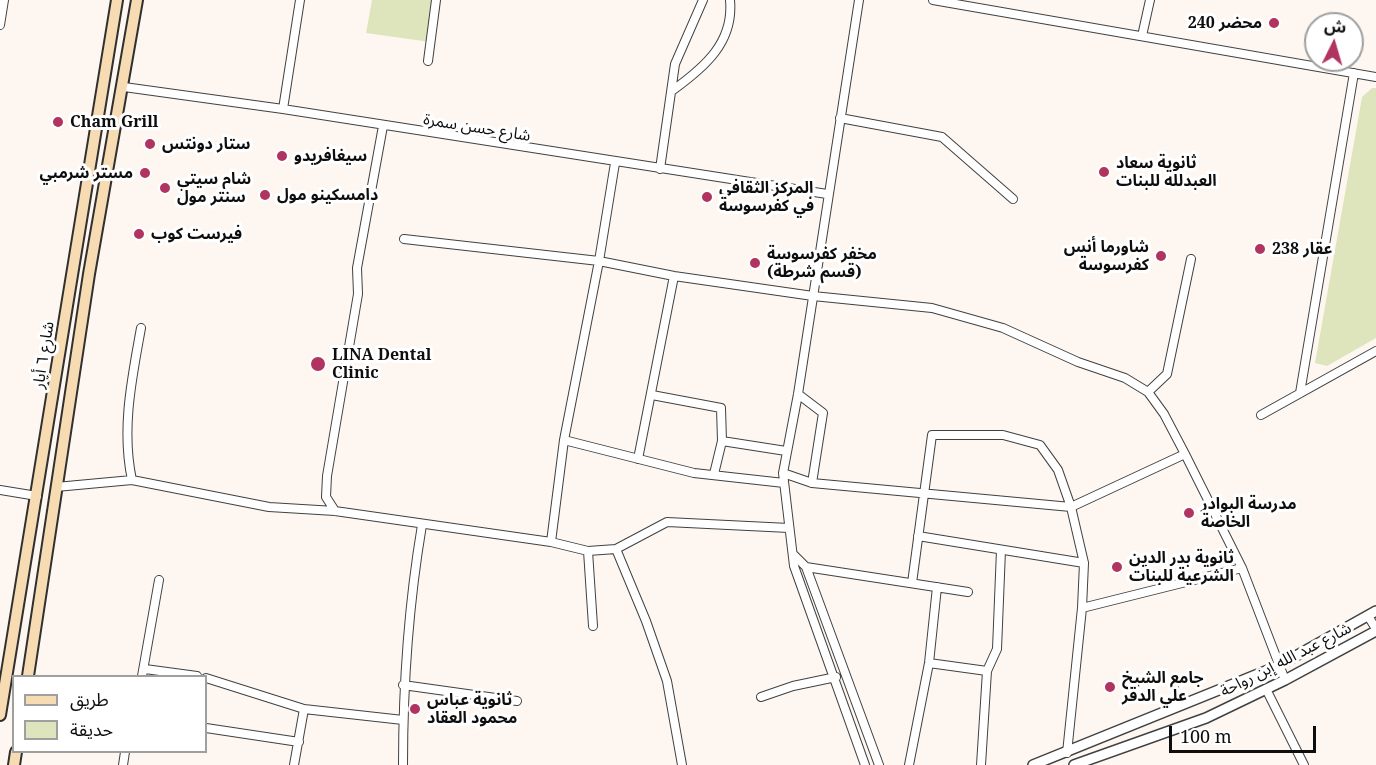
<!DOCTYPE html>
<html>
<head>
<meta charset="utf-8">
<style>
	body { margin:0 }
	#map { position:relative; width:1376px; height:765px; overflow:hidden; background:#fef7f1; font-family:"Noto Serif","Noto Sans Arabic",serif }
	canvas { display:block }
	.legend { position:absolute; left:12px; top:675px; width:195px; height:78px; box-sizing:border-box; background:#fff; border:2px solid #9f9f9f; margin:0; padding:8px 10px; list-style:none; font-size:18px; color:#0e0e0e }
	.legend li { display:flex; align-items:center; gap:12px; height:30px }
	.legend b { width:30px; border:2px solid #9f9f9f }
	.north { position:absolute; left:1304px; top:12px; width:60px; height:60px; box-sizing:border-box; background:#fff; border:2px solid #9f9f9f; border-radius:50%; rotate:5deg; font-size:16px; font-weight:700; line-height:24px; text-align:center; color:#0e0e0e }
	.north::after { content:''; display:block; margin:auto; width:21px; height:27px; background:#b1335f; clip-path:polygon(50% 0,100% 100%,50% 72%,0 100%) }
	.scale { position:absolute; left:1169px; top:726px; width:147px; height:27px; box-sizing:border-box; border:3px solid #0e0e0e; border-top:0; padding-left:8px; font-size:18px; line-height:21px; white-space:nowrap; color:#0e0e0e; -webkit-text-stroke:4px #fff; paint-order:stroke }
</style>
</head>
<body>
<div id="map">
<canvas width="1376" height="765"></canvas>
<ul class="legend">
<li><b style="height:8px;background:#f7dbb2"></b>طريق</li>
<li><b style="height:16px;background:#dee5bd"></b>حديقة</li>
</ul>
<div class="north">ش</div>
<div class="scale">100 m</div>
</div>
<script>
const ctx = document.querySelector('canvas').getContext('2d');
ctx.lineJoin = 'round';
function fill(path, color) {
  ctx.fillStyle = color;
  ctx.fill(path, 'evenodd');
}
function strokePath(path, color, width, dash) {
  ctx.strokeStyle = color;
  ctx.lineWidth = width;
  ctx.lineCap = dash ? 'butt' : 'round';
  ctx.setLineDash(dash || []);
  ctx.stroke(path);
}
function drawText(font, color, halo, rows, align = 'center') {
  ctx.font = font + ' "Noto Serif","Noto Sans Arabic",serif';
  ctx.lineWidth = 6;
  ctx.setLineDash([]);
  ctx.textBaseline = 'middle';
  ctx.strokeStyle = halo;
  ctx.fillStyle = color;
  for (const [text, x, y, turn = 0] of rows) {
    ctx.save();
    ctx.translate(x, y);
    ctx.rotate((+turn || 0) * Math.PI / 180);
    ctx.textAlign = isNaN(turn) ? turn : align;
    if (halo) ctx.strokeText(text, 0, 0);
    ctx.fillText(text, 0, 0);
    ctx.restore();
  }
}
fill(new Path2D(`
	M 372,0 L 436,0 L 430,42 L 366,33 Z
	M 1372,88 L 1376,88 L 1376,338 L 1327,366 L 1315,363 L 1362,97 Z`), '#dee5bd');
const minor = new Path2D(`
	M 859,0 L 798,394 L 783,473 L 794,566 L 865,765
	M 933,0 L 1376,77
	M 0,25 L 4,0
	M 1142,36 L 1150,0
	M 428,61 L 436,0
	M 124,87 L 283,109 L 827,194
	M 673,90 C 705,67 734,42 730,0
	M 283,109 L 300,0
	M 840,118 L 942,137 L 1013,199
	M 660,169 L 675,64 L 703,0
	M 404,239 L 599,261 L 674,276 L 813,296 L 932,308 L 1003,328 L 1078,362 L 1125,378 L 1148,392 L 1164,414 L 1185,454 L 1242,568 L 1285,680
	M 1148,392 L 1167,374 L 1191,259
	M 1300,393 L 1354,73
	M 798,394 L 823,413 L 812,483
	M 652,395 L 721,408 L 722,441 L 714,474
	M 1261,415 L 1376,351
	M 564,440 L 694,473 L 784,483
	M 722,441 L 786,451
	M 638,459 L 674,276
	M 783,473 L 812,483 L 1071,507 L 1185,454
	M 132,480 C 121,429 132,378 141,328
	M 56,487 L 132,480 L 269,507 L 335,511 L 551,542 L 588,551 L 616,549 L 667,522 L 789,528
	M 0,490 L 37,496
	M 335,511 L 326,497 L 327,476 L 358,294 L 357,268 L 383,126
	M 918,536 L 1084,563
	M 551,542 L 564,440 L 599,261 L 615,163
	M 616,549 L 646,621 L 667,681 L 682,765
	M 588,551 L 593,626
	M 793,554 L 806,567 L 968,592
	M 806,567 L 879,765
	M 912,583 L 932,435 L 1003,435 L 1040,445 L 1058,470 L 1071,507 L 1084,563 L 1082,608 L 1067,753
	M 1082,608 L 1242,568
	M 1368,616 L 1376,629
	M 929,663 L 987,671
	M 145,669 L 197,676
	M 142,676 L 159,580
	M 206,678 L 304,709 L 403,720
	M 403,685 L 517,701
	M 1266,689 L 1304,765
	M 761,697 L 793,686 L 836,677
	M 206,728 L 299,742
	M 123,765 L 125,752
	M 294,765 L 304,709
	M 403,765 C 403,681 408,608 422,525
	M 909,765 L 929,663 L 937,587
	M 981,765 L 987,671 L 997,649 L 1001,550`);
const tertiary = new Path2D(`
	M 1033,765 L 1278,666 L 1376,611
	M 1074,765 L 1206,718 L 1285,680 L 1376,631`);
const secondary = new Path2D(`
	M 28,676 L 89,274 L 137,0
	M 0,715 L 117,0
	M 14,765 L 16,752`);
strokePath(minor, '#414141', 10);
strokePath(tertiary, '#414141', 12);
strokePath(secondary, '#303030', 14);
strokePath(minor, '#fff', 8);
strokePath(tertiary, '#fff', 9);
strokePath(secondary, '#f7dbb2', 10);
for (const [x, y, r, color] of [
	[1274,23,6,"#b1335f"],
	[58,122,6,"#b1335f"],
	[150,144,6,"#b1335f"],
	[282,156,6,"#b1335f"],
	[1104,172,6,"#b1335f"],
	[145,173,6,"#b1335f"],
	[165,188,6,"#b1335f"],
	[265,195,6,"#b1335f"],
	[707,197,6,"#b1335f"],
	[139,234,6,"#b1335f"],
	[1260,249,6,"#b1335f"],
	[1161,256,6,"#b1335f"],
	[755,263,6,"#b1335f"],
	[318,364,8,"#b1335f"],
	[1189,513,6,"#b1335f"],
	[1117,567,6,"#b1335f"],
	[1110,687,6,"#b1335f"],
	[415,709,6,"#b1335f"]
]) {
  const dot = new Path2D();
  dot.arc(x, y, r, 0, 2 * Math.PI);
  ctx.fillStyle = color;
  ctx.fill(dot);
  strokePath(dot, '#fff', 2);
}
drawText('bold 16px', '#0e0e0e', '#fff', [
	["محضر 240",1262,23,"right"],
	["Cham Grill",70,122],
	["ستار دونتس",162,144],
	["سيغافريدو",294,156],
	["ثانوية سعاد",1116,163],
	["العبدلله للبنات",1116,181],
	["مستر شرمبي",133,173,"right"],
	["شام سيتي",177,179],
	["سنتر مول",177,197],
	["المركز الثقافي",719,188],
	["في كفرسوسة",719,206],
	["دامسكينو مول",277,195],
	["فيرست كوب",151,234],
	["شاورما أنس",1149,247,"right"],
	["كفرسوسة",1149,265,"right"],
	["عقار 238",1272,249],
	["مخفر كفرسوسة",767,254],
	["(قسم شرطة)",767,272],
	["LINA Dental",332,355],
	["Clinic",332,373],
	["مدرسة البوادر",1201,504],
	["الخاصة",1201,522],
	["ثانوية بدر الدين",1129,558],
	["الشرعية للبنات",1129,576],
	["جامع الشيخ",1122,678],
	["علي الدقر",1122,696],
	["ثانوية عباس",427,700],
	["محمود العقاد",427,718]
], 'left');
drawText('16px', '#0e0e0e', '#fff', [
	["شارع حسن سمرة",477,128,9],
	["شارع ٦ أيار",44,355,-81],
	["شارع عبد الله إبن رواحة",1286,660,-27]
]);
</script>
</body>
</html>
